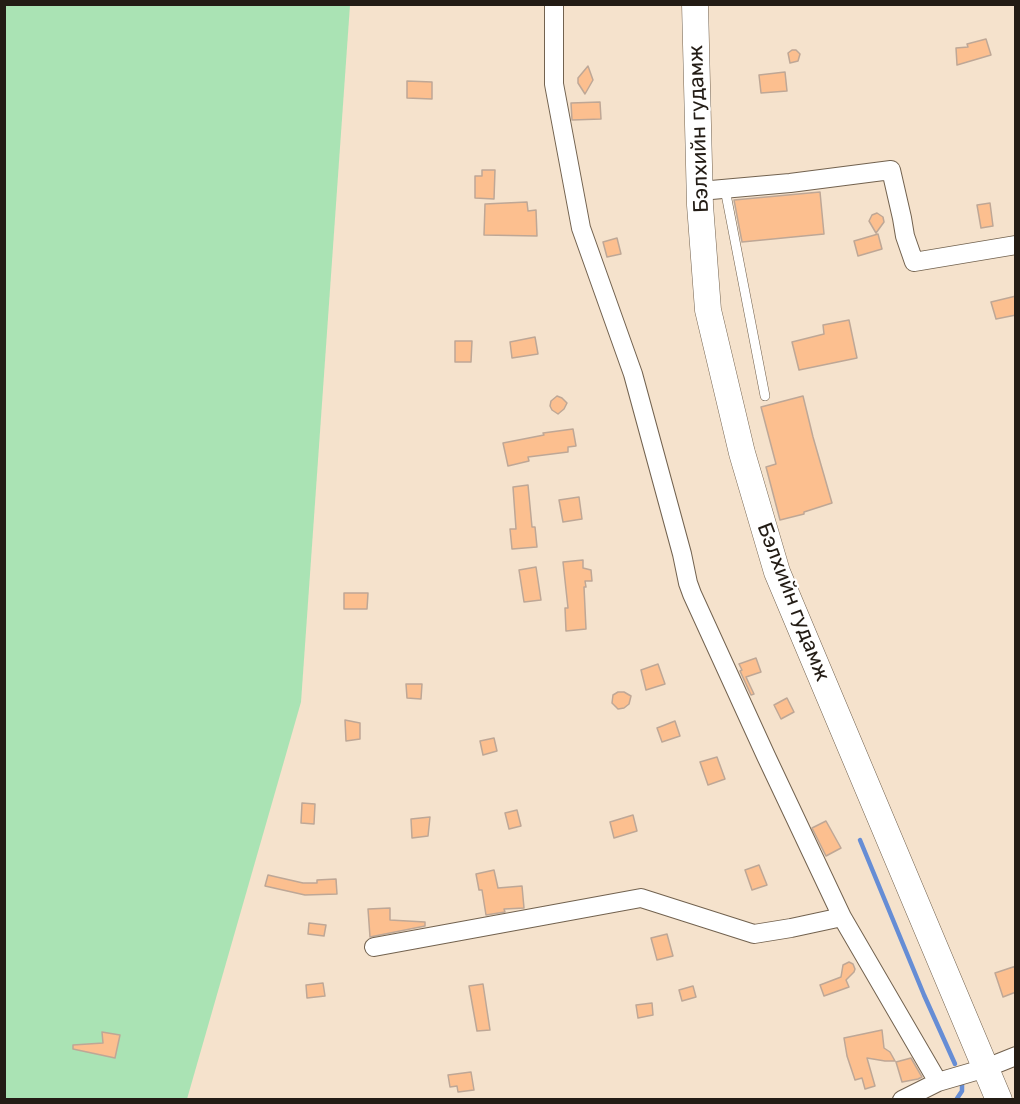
<!DOCTYPE html>
<html>
<head>
<meta charset="utf-8">
<style>
	body { margin:0 }
	#map { position:relative; width:1020px; height:1104px; overflow:hidden; background:#f5e2cc; font-family:Rubik,sans-serif }
	canvas { display:block }
	.frame { position:absolute; inset:0; border:6px solid #231c15; pointer-events:none }
</style>
</head>
<body>
<div id="map">
<canvas width="1020" height="1104"></canvas>
<div class="frame"></div>
</div>
<script>
const ctx = document.querySelector('canvas').getContext('2d');
ctx.lineJoin = 'round';
function fill(path, color) {
  ctx.fillStyle = color;
  ctx.fill(path, 'evenodd');
}
function strokePath(path, color, width, dash) {
  ctx.strokeStyle = color;
  ctx.lineWidth = width;
  ctx.lineCap = dash ? 'butt' : 'round';
  ctx.setLineDash(dash || []);
  ctx.stroke(path);
}
function drawText(font, color, halo, rows, align = 'center') {
  ctx.font = font + ' Rubik,sans-serif';
  ctx.lineWidth = 4.5;
  ctx.setLineDash([]);
  ctx.textBaseline = 'middle';
  ctx.strokeStyle = halo;
  ctx.fillStyle = color;
  for (const [text, x, y, turn = 0] of rows) {
    ctx.save();
    ctx.translate(x, y);
    ctx.rotate((+turn || 0) * Math.PI / 180);
    ctx.textAlign = isNaN(turn) ? turn : align;
    if (halo) ctx.strokeText(text, 0, 0);
    ctx.fillText(text, 0, 0);
    ctx.restore();
  }
}
fill(new Path2D(`
	M 5,5 L 350,5 L 301,702 L 187,1099 L 5,1100 Z`), '#aae3b4');
strokePath(new Path2D(`
	M 860,840 L 924,995 L 955,1064
	M 956,1100 L 962,1091 L 962,1083`), '#668dd5', 4.5);
const building = new Path2D(`
	M 986,39 L 991,55 L 957,65 L 956,48 L 968,47 L 967,44 Z
	M 792,50 L 796,50 L 800,54 L 798,61 L 790,63 L 788,53 Z
	M 588,66 L 593,80 L 585,94 L 578,83 L 578,78 Z
	M 785,72 L 787,91 L 761,93 L 759,75 Z
	M 407,81 L 432,82 L 432,99 L 407,98 Z
	M 600,102 L 601,119 L 572,120 L 571,103 Z
	M 482,170 L 495,170 L 494,199 L 475,198 L 475,176 L 482,176 Z
	M 820,192 L 824,234 L 742,242 L 734,200 Z
	M 527,202 L 528,211 L 536,210 L 537,236 L 484,235 L 485,204 Z
	M 990,203 L 993,226 L 981,228 L 977,205 Z
	M 877,213 L 883,217 L 884,222 L 876,233 L 869,221 L 872,215 Z
	M 878,234 L 882,249 L 858,256 L 854,241 Z
	M 617,238 L 621,254 L 607,257 L 603,242 Z
	M 1016,296 L 1016,315 L 996,319 L 991,302 Z
	M 849,320 L 857,358 L 799,370 L 792,342 L 824,334 L 823,325 Z
	M 535,337 L 538,354 L 512,358 L 510,342 Z
	M 455,341 L 472,341 L 471,362 L 455,362 Z
	M 557,396 L 562,398 L 567,403 L 564,409 L 558,414 L 552,410 L 550,406 L 551,401 Z
	M 803,396 L 813,437 L 832,503 L 804,512 L 804,514 L 780,520 L 766,467 L 776,464 L 761,407 Z
	M 573,429 L 576,446 L 568,447 L 568,452 L 528,457 L 529,461 L 508,466 L 503,443 L 544,435 L 543,433 Z
	M 528,485 L 532,527 L 535,527 L 537,547 L 512,549 L 510,529 L 516,529 L 513,487 Z
	M 579,497 L 582,519 L 563,522 L 559,500 Z
	M 583,560 L 583,568 L 591,570 L 592,581 L 585,581 L 586,587 L 584,587 L 586,629 L 566,631 L 565,608 L 568,608 L 563,562 Z
	M 536,567 L 541,600 L 524,602 L 519,570 Z
	M 344,593 L 368,593 L 367,609 L 344,609 Z
	M 756,658 L 761,672 L 746,677 L 754,694 L 751,695 L 740,671 L 742,670 L 739,664 Z
	M 658,664 L 665,684 L 646,690 L 641,670 Z
	M 406,684 L 422,684 L 421,699 L 407,698 Z
	M 618,692 L 624,692 L 631,696 L 629,704 L 624,708 L 618,709 L 612,703 L 613,695 Z
	M 787,698 L 794,712 L 781,719 L 774,705 Z
	M 345,720 L 360,723 L 360,739 L 346,741 Z
	M 675,721 L 680,736 L 662,742 L 657,728 Z
	M 494,738 L 497,751 L 483,755 L 480,741 Z
	M 717,757 L 725,779 L 708,785 L 700,762 Z
	M 302,803 L 315,804 L 314,824 L 301,823 Z
	M 517,810 L 521,826 L 509,829 L 505,813 Z
	M 633,815 L 637,831 L 614,838 L 610,822 Z
	M 430,817 L 428,836 L 412,838 L 411,819 Z
	M 826,821 L 841,848 L 826,856 L 812,828 Z
	M 759,865 L 767,885 L 752,890 L 745,870 Z
	M 494,870 L 498,888 L 522,886 L 524,908 L 504,909 L 505,912 L 486,915 L 482,890 L 479,890 L 476,874 Z
	M 268,875 L 303,883 L 317,883 L 317,880 L 336,879 L 337,894 L 305,895 L 265,886 Z
	M 390,908 L 390,920 L 425,922 L 425,926 L 370,937 L 368,909 Z
	M 309,923 L 326,925 L 324,936 L 308,934 Z
	M 667,934 L 673,956 L 657,960 L 651,938 Z
	M 849,962 L 853,964 L 855,969 L 854,972 L 846,980 L 849,987 L 824,996 L 820,985 L 841,977 L 843,965 Z
	M 1016,966 L 1016,992 L 1003,997 L 995,973 Z
	M 323,983 L 325,996 L 307,998 L 306,985 Z
	M 483,984 L 490,1030 L 477,1031 L 469,986 Z
	M 693,986 L 696,997 L 682,1001 L 679,990 Z
	M 652,1003 L 653,1015 L 638,1018 L 636,1005 Z
	M 882,1030 L 884,1048 L 890,1052 L 895,1061 L 885,1061 L 867,1058 L 875,1086 L 865,1089 L 862,1078 L 855,1080 L 847,1056 L 844,1038 Z
	M 102,1032 L 120,1035 L 115,1058 L 73,1049 L 73,1045 L 103,1043 Z
	M 911,1058 L 922,1077 L 918,1079 L 902,1082 L 896,1062 Z
	M 471,1072 L 474,1090 L 458,1092 L 457,1086 L 450,1087 L 448,1075 Z`);
fill(building, '#fcbf8f');
strokePath(building, '#bea796', 1.5);
const lane = new Path2D(`
	M 725,189 L 765,396`);
const street = new Path2D(`
	M 554,4 L 554,84 L 581,228 L 633,374 L 682,554 L 688,583 L 692,594 L 766,756 L 842,917 L 938,1082
	M 700,191 L 790,183 L 891,170 L 902,218 L 905,236 L 914,262 L 1016,245
	M 374,947 L 641,898 L 754,934 L 791,928 L 842,917
	M 902,1100 L 938,1082 L 986,1068 L 1016,1056`);
const secondary = new Path2D(`
	M 695,4 L 700,205 L 708,310 L 742,453 L 777,572 L 999,1100`);
strokePath(lane, '#72624f', 10);
strokePath(street, '#72624f', 20);
strokePath(secondary, '#72624f', 27);
strokePath(lane, '#fff', 9);
strokePath(street, '#fff', 18);
strokePath(secondary, '#fff', 26);
drawText('21px', '#231c15', '#fff', [
	["Бэлхийн гудамж",699,129,-92],
	["Бэлхийн гудамж",793,602,69]
]);
</script>
</body>
</html>
